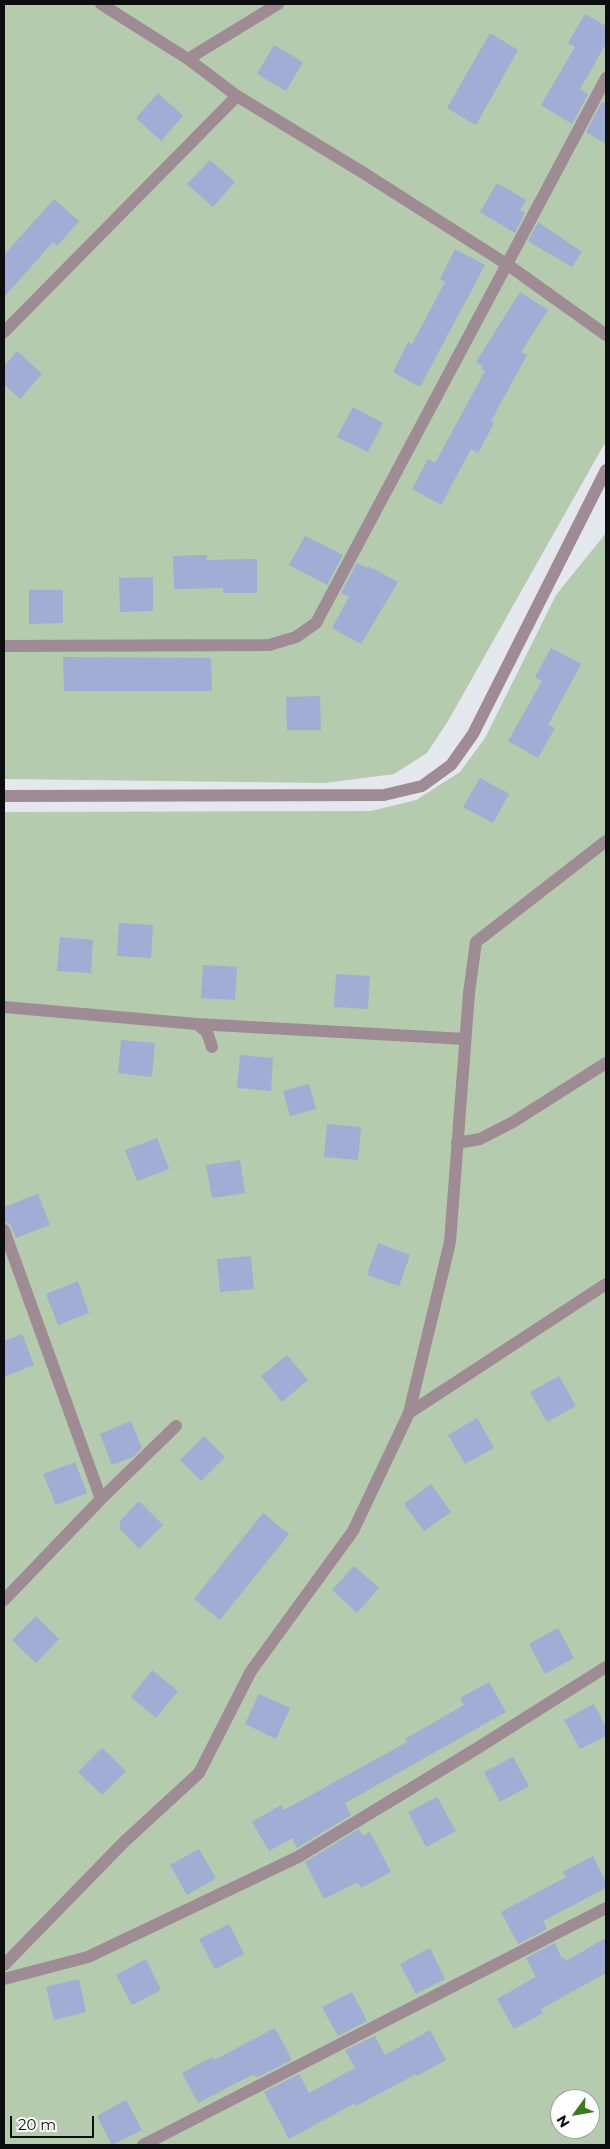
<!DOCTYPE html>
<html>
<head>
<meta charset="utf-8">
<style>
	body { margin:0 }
	#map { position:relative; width:610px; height:2149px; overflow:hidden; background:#e4e7ee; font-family:Montserrat,sans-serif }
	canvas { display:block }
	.frame { position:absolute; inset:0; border:5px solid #0c0d0f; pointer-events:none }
	.north { position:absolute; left:550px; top:2089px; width:50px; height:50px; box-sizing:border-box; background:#fff; border:1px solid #9e9e9f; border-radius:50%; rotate:238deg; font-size:14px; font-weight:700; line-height:20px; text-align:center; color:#0c0d0f }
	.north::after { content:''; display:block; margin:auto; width:18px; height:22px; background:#387c1e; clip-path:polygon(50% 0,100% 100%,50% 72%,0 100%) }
	.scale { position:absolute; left:10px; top:2116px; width:84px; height:22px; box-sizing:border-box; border:2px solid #0c0d0f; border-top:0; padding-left:6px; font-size:15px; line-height:18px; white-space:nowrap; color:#0c0d0f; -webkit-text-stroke:4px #fff; paint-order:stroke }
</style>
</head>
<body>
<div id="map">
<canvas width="610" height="2149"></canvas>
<div class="frame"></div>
<div class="north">N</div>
<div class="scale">20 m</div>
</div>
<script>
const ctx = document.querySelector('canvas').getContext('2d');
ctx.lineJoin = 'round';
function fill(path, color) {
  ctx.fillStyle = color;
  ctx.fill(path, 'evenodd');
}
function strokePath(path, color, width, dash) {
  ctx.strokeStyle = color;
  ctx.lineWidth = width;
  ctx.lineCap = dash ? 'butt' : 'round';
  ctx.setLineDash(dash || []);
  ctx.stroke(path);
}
fill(new Path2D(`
	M 4,4 L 606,4 L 606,441 L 448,721 L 427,753 L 394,774 L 325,783 L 4,779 Z
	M 606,533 L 606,2145 L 4,2145 L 4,812 L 371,811 L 416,800 L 460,772 L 485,738 L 556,595 ZM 560,2099 L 590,2099 L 590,2129 L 560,2129 Z`), '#b4cbad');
fill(new Path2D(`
	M 585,14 L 606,26 L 606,44 L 580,89 L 588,94 L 572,124 L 541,105 L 575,47 L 568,43 Z
	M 490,33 L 518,50 L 476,125 L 447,108 Z
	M 274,45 L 303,62 L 286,91 L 257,74 Z
	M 158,93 L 183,116 L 161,141 L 136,118 Z
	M 602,102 L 606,104 L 606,144 L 586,132 Z
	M 210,160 L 235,182 L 213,207 L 187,184 Z
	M 497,183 L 526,200 L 520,210 L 525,213 L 515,233 L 480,212 Z
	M 54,199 L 79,221 L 57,246 L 53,242 L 4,297 L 4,255 Z
	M 538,222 L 582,252 L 572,267 L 528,241 Z
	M 455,249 L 485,265 L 420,387 L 393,372 L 408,342 L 412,344 L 445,282 L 440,279 Z
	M 520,292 L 548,310 L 521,352 L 527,355 L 491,421 L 494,423 L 478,453 L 471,449 L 441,505 L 412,489 L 428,459 L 435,463 L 485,371 L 481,369 L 483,366 L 476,362 Z
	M 17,351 L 42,374 L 20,399 L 4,384 L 4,366 Z
	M 353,407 L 383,423 L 368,452 L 337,437 Z
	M 305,536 L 343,555 L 327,585 L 289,565 Z
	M 207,555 L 207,560 L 257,559 L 257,593 L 223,593 L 223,588 L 174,589 L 173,556 Z
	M 357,563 L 367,568 L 368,566 L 398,582 L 361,644 L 332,628 L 349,597 L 341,593 Z
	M 153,577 L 153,611 L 120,612 L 119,578 Z
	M 29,590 L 63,590 L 63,623 L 29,624 Z
	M 551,648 L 581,664 L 548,725 L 555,728 L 538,758 L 508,741 L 542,681 L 535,677 Z
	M 63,657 L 211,658 L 212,691 L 64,691 Z
	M 320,696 L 321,730 L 287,730 L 286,697 Z
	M 480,778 L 509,794 L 493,823 L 463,807 Z
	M 119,923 L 153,925 L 151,958 L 117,956 Z
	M 60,937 L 93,940 L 91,973 L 57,971 Z
	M 203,965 L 237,967 L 235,1000 L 201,998 Z
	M 336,974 L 370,976 L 368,1009 L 334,1007 Z
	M 121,1040 L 155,1043 L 152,1077 L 118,1073 Z
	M 240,1055 L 273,1058 L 271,1091 L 237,1088 Z
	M 309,1084 L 316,1109 L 290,1116 L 283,1091 Z
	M 327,1124 L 361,1127 L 358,1160 L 324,1157 Z
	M 157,1138 L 169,1169 L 137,1181 L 125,1150 Z
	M 240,1160 L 245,1193 L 212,1198 L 206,1165 Z
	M 38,1194 L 50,1225 L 16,1238 L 10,1224 L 4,1222 L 4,1207 Z
	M 378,1243 L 410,1255 L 399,1286 L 367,1275 Z
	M 251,1256 L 254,1289 L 220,1292 L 217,1259 Z
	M 78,1281 L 89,1313 L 58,1325 L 46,1294 Z
	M 22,1334 L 34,1365 L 4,1377 L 4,1341 Z
	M 287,1355 L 308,1380 L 282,1402 L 261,1376 Z
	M 559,1376 L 576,1406 L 547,1422 L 530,1392 Z
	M 477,1418 L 494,1448 L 465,1464 L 448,1435 Z
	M 131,1421 L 142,1448 L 133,1457 L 112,1465 L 100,1434 Z
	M 204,1436 L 225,1457 L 201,1481 L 180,1460 Z
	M 75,1462 L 87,1493 L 56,1505 L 43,1474 Z
	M 431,1484 L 451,1512 L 424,1531 L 404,1504 Z
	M 139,1501 L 163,1525 L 139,1549 L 120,1529 L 120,1521 Z
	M 263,1513 L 289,1534 L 220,1620 L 194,1599 Z
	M 354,1566 L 379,1588 L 357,1613 L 332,1590 Z
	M 36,1616 L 59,1639 L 36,1663 L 12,1640 Z
	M 558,1628 L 574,1658 L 545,1674 L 529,1644 Z
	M 152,1670 L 178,1691 L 156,1718 L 131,1697 Z
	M 489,1682 L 506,1712 L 345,1803 L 351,1815 L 297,1848 L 292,1838 L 269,1851 L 252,1822 L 281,1805 L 284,1810 L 407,1742 L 405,1739 L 464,1705 L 460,1698 Z
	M 259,1694 L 290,1708 L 276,1739 L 245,1724 Z
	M 594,1704 L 606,1728 L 606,1736 L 580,1749 L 564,1720 Z
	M 102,1748 L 126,1771 L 102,1795 L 78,1772 Z
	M 513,1757 L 529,1786 L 500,1802 L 484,1772 Z
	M 437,1797 L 456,1831 L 426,1847 L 408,1812 Z
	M 359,1829 L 363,1836 L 370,1832 L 391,1872 L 361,1888 L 358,1882 L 324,1899 L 305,1862 Z
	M 199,1849 L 216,1878 L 187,1895 L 170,1865 Z
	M 593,1856 L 606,1882 L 606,1888 L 543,1921 L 547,1929 L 518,1944 L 501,1912 L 566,1877 L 563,1872 Z
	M 229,1924 L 244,1954 L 215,1969 L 199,1939 Z
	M 606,1938 L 606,1973 L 541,2009 L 543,2013 L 514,2029 L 497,1999 L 536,1977 L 526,1958 L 555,1943 L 562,1959 L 564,1958 L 566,1961 Z
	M 430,1948 L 445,1979 L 416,1994 L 400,1964 Z
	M 146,1959 L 161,1990 L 132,2005 L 116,1975 Z
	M 79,1979 L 86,2012 L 54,2020 L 46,1987 Z
	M 352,1992 L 367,2021 L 338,2036 L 322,2007 Z
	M 275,2028 L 292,2060 L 256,2078 L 254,2074 L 198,2103 L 182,2073 L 212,2057 L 214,2060 Z
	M 430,2030 L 446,2060 L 417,2076 L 416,2074 L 356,2106 L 355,2103 L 289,2139 L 264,2092 L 299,2074 L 309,2093 L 355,2068 L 345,2050 L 375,2036 L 385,2055 Z
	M 126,2100 L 142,2130 L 112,2145 L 97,2116 Z`), '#a0add4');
strokePath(new Path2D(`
	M 101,4 L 188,59 L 237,96 L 362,172 L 508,265 L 606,335
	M 188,59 L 278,4
	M 4,332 L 237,96
	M 4,646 L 269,645 L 296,637 L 316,623 L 606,78
	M 4,796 L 384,795 L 422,786 L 451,765 L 473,734 L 606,470
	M 4,1007 L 197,1024 L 207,1032 L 212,1047
	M 197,1024 L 465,1039
	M 457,1143 L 480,1139 L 513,1122 L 606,1063
	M 4,1230 L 101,1499
	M 409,1413 L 606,1284
	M 4,1600 L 101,1499 L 176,1426
	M 4,1965 L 124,1842 L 199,1773 L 251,1671 L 353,1531 L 409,1413 L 450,1242 L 469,993 L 476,942 L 606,841
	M 4,1979 L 88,1957 L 298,1857 L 476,1749 L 606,1667
	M 143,2145 L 606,1908`), '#9f8b94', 12);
</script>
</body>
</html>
